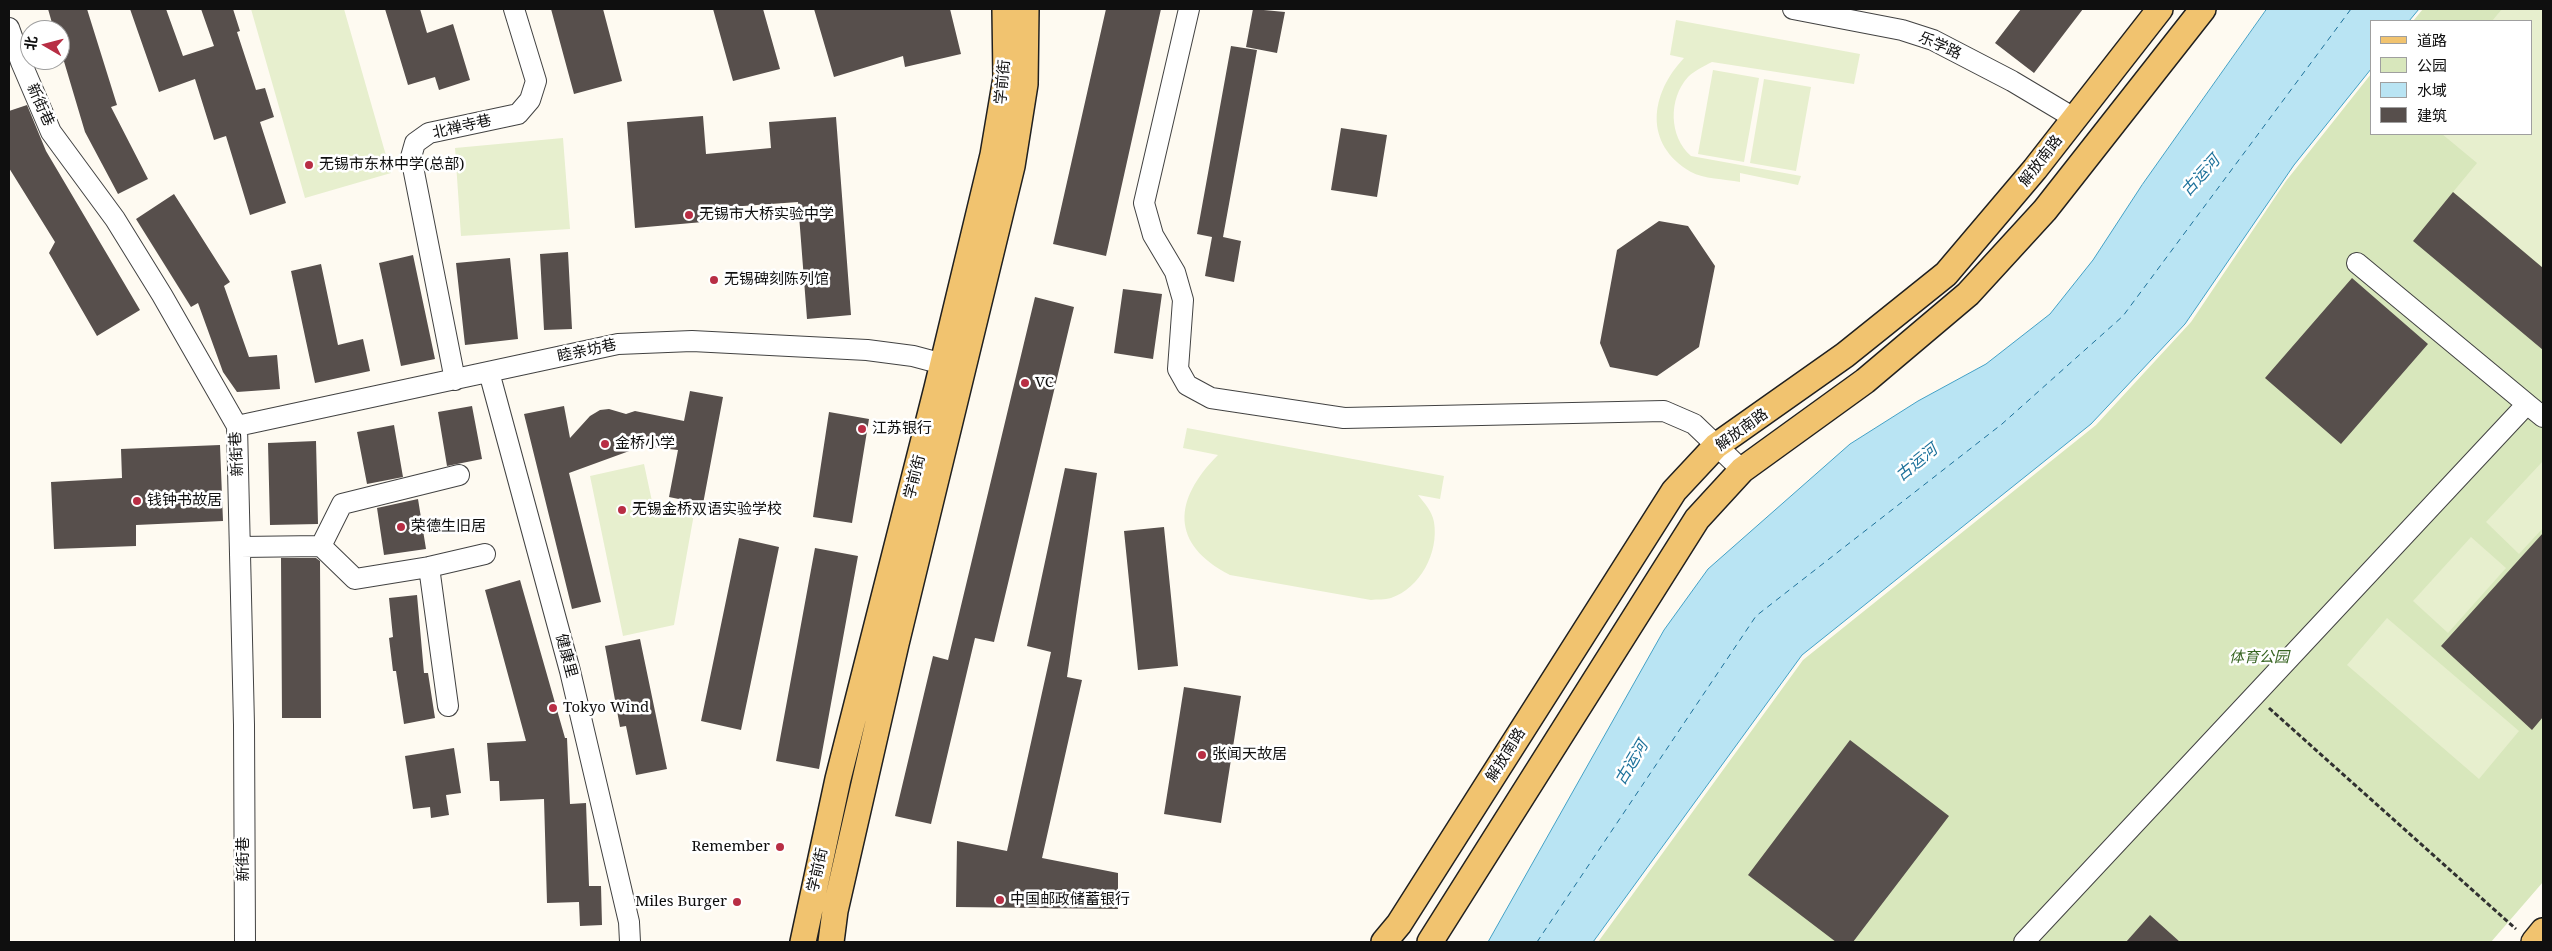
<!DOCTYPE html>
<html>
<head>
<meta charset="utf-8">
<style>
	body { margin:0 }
	#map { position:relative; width:2552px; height:951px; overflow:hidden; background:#fefaf1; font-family:"Noto Serif","Noto Sans SC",serif }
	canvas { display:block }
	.frame { position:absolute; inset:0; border:10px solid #0f0f0f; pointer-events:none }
	.legend { position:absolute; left:2370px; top:20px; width:162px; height:115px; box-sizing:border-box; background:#fff; border:1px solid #9f9f9f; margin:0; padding:6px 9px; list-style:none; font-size:15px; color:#0f0f0f }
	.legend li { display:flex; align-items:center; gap:10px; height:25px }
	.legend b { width:25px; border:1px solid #9f9f9f }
	.north { position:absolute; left:20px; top:20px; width:50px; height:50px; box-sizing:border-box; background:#fff; border:1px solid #9f9f9f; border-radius:50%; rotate:278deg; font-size:14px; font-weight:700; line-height:20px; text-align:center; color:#0f0f0f }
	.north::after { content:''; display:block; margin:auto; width:18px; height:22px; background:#b82e44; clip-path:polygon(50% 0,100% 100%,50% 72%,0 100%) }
</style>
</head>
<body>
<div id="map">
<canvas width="2552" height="951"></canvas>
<div class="frame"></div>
<ul class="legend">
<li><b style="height:6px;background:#f1c36f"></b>道路</li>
<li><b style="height:14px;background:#d8e7bc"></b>公园</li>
<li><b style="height:14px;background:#b9e4f3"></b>水域</li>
<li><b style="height:14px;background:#574f4c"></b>建筑</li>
</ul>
<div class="north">北</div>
</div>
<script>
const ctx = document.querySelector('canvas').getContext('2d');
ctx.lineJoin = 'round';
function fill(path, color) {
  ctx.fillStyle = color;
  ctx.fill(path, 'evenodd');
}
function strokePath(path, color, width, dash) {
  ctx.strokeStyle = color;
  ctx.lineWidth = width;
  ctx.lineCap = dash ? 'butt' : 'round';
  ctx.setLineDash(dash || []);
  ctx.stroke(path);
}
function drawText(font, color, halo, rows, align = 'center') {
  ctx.font = font + ' "Noto Serif","Noto Sans SC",serif';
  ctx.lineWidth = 5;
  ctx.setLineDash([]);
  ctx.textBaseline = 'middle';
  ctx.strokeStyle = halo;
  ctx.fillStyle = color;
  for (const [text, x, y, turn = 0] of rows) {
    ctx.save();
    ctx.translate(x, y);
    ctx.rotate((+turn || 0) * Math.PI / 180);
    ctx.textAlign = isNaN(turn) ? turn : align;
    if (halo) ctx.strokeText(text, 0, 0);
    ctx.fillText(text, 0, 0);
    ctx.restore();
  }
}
fill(new Path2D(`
	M 2423,9 L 2543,9 L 2543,882 L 2491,942 L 1598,942 L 1803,660 L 2096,425 L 2191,322 L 2286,181 L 2371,74 L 2371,134 L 2531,134 L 2531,21 L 2413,21 Z`), '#d8e7bc');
fill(new Path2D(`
	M 251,9 L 344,9 L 391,173 L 305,198 Z
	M 2502,9 L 2543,9 L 2543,268 L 2453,192 L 2477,163 L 2442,134 L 2531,134 L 2531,21 L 2492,21 Z
	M 1676,20 L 1860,54 L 1854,84 L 1712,62 C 1704,66 1694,71 1688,77 C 1668,99 1669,137 1691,156 L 1801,176 L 1798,185 L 1740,173 L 1740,182 C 1725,179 1703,179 1691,172 C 1643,144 1650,94 1684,58 L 1670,55 Z
	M 1713,70 L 1759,78 L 1744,162 L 1698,154 Z
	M 1764,79 L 1811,87 L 1796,171 L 1750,163 Z
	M 563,138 L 570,229 L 461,236 L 455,148 Z
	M 1187,428 L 1444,476 L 1440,499 L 1418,495 C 1425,504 1432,511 1434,522 C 1439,553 1420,588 1391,598 C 1385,600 1377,599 1371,600 L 1230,575 C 1170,544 1173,500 1218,455 L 1183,448 Z
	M 2543,461 L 2543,528 L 2519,554 L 2486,522 Z
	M 644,464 L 653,506 L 694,514 L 674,625 L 623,636 L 590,476 Z
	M 2471,537 L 2506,568 L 2448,633 L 2413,601 Z
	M 2387,618 L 2519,731 L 2479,779 L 2347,665 Z`), '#e7efce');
const water = new Path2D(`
	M 2267,9 L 2419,9 L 2409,21 L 2371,21 L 2371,69 L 2294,165 L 2185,324 L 2091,424 L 1802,655 L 1593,942 L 1488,942 L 1664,630 L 1708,569 L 1850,444 L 1918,401 L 1986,364 L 2050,314 L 2093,260 L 2142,185 Z`);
fill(water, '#b9e4f3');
strokePath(water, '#43a1c6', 1);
strokePath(new Path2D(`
	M 1537,942 L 1756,616 L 2002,424 L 2123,316 L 2351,9`), '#1e729b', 1, [6, 5]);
fill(new Path2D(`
	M 48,9 L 87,9 L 117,105 L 111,107 L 148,179 L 118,194 L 85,132 L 60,48 L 60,30 L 54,30 Z
	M 130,9 L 166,9 L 183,56 L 214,46 L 201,9 L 233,9 L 240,31 L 237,32 L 256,90 L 265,88 L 274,117 L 260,122 L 286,203 L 250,215 L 226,136 L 214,140 L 195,79 L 159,92 Z
	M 385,9 L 420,9 L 427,33 L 453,24 L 470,80 L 439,90 L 435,77 L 408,85 Z
	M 551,9 L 603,9 L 622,81 L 574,94 Z
	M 713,9 L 763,9 L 780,69 L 733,81 Z
	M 814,9 L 950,9 L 961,54 L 905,67 L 903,56 L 834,77 Z
	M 1106,9 L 1161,9 L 1106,256 L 1053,244 Z
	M 1253,9 L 1285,12 L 1277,53 L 1246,47 Z
	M 2021,9 L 2083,9 L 2034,73 L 1995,43 Z
	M 1231,46 L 1257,50 L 1223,237 L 1241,241 L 1234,282 L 1205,276 L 1212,237 L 1197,234 Z
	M 27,105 L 46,151 L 140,310 L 97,336 L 49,253 L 55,242 L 9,168 L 9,111 Z
	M 703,116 L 706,154 L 771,148 L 769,122 L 836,117 L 851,315 L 807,319 L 798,202 L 702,209 L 703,222 L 635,228 L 627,122 Z
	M 1341,128 L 1387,135 L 1377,197 L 1331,190 Z
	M 2453,192 L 2543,268 L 2543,350 L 2413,241 Z
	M 174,194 L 230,282 L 224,286 L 249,357 L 277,355 L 280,389 L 237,392 L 223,372 L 198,303 L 191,307 L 136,219 Z
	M 1659,221 L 1688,226 L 1715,266 L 1699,347 L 1657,376 L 1610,367 L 1600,343 L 1617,250 Z
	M 568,252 L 572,329 L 544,330 L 540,254 Z
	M 413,255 L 435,359 L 401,366 L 379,263 Z
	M 510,258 L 518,339 L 465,345 L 456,263 Z
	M 321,264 L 338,345 L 363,339 L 370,371 L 315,383 L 291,271 Z
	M 2352,278 L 2428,344 L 2341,444 L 2265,378 Z
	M 1123,289 L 1162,294 L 1153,359 L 1114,353 Z
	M 1035,297 L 1074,307 L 994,642 L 975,638 L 931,824 L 895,816 L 933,656 L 948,660 Z
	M 690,391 L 723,397 L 703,504 L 669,497 L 678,450 L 643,446 L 569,473 L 601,602 L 572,609 L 524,414 L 564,406 L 570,438 L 590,416 L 600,410 L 609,409 L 626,414 L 635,411 L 684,421 Z
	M 472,406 L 482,459 L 447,466 L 438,412 Z
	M 829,412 L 869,419 L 852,523 L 813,517 Z
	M 394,425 L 403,477 L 367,484 L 357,432 Z
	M 316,441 L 318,524 L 270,525 L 268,443 Z
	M 220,445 L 223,521 L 136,525 L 136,546 L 54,549 L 51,482 L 122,478 L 121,449 Z
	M 1065,468 L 1097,473 L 1067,677 L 1082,680 L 1042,858 L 1118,873 L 1118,909 L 956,907 L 957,841 L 1007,851 L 1051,652 L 1027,646 Z
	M 418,499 L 426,549 L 384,555 L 377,508 Z
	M 1164,527 L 1178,666 L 1138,670 L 1124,531 Z
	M 2543,533 L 2543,717 L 2532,730 L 2441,646 Z
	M 739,538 L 779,547 L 741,730 L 701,721 Z
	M 815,548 L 858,556 L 819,769 L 776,761 Z
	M 281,558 L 316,558 L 320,561 L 321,718 L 282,718 Z
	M 520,580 L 565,738 L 567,738 L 570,804 L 586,803 L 589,886 L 601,886 L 602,925 L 580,926 L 579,902 L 547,903 L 544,799 L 500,801 L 499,781 L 490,781 L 487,743 L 526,741 L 485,590 Z
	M 417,595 L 424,673 L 428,673 L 435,718 L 404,724 L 396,671 L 393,671 L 389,638 L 393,637 L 389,598 Z
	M 640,639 L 667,769 L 636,775 L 626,726 L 620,727 L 605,646 Z
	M 1184,687 L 1241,696 L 1221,823 L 1164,814 Z
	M 1850,740 L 1949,816 L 1853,942 L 1836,942 L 1748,875 Z
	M 454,748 L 461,793 L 446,795 L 449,815 L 431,818 L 430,807 L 413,809 L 405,756 Z
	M 2150,915 L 2180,942 L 2126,942 Z`), '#574f4c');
const minor = new Path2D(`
	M 1189,9 L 1144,203 L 1153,235 L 1175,272 L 1183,300 L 1178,369 L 1187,385 L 1211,398 L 1344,418 L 1664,411 L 1694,424 L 1742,470
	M 1793,9 L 1902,30 L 1933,40 L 2012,81 L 2074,118
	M 9,28 L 21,62 L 51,132 L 115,219 L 162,295 L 237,426 L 244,725 L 245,942
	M 2357,263 L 2527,404
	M 489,372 L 570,671 L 629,922 L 630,942
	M 455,380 L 411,157 L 415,143 L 429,133 L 518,114 L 530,100 L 536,81 L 514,9
	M 237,426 L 618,344 L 692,341 L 867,350 L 913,356 L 943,364
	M 321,546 L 342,504 L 459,475
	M 240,547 L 321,546 L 355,579 L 429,567 L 485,554
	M 429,567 L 448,706
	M 2024,942 L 2527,404 L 2543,417`);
const major = new Path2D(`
	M 803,942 L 838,779 L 937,388 L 993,155 L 1006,78 L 1005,9
	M 831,942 L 835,911 L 896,644 L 1012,166 L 1025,84 L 1026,9
	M 1384,942 L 1399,924 L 1674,491 L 1716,446 L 1845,355 L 1946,274 L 2035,169 L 2160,9
	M 1430,942 L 1697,519 L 1742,470 L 1865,381 L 1968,294 L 2045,210 L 2203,9
	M 2534,942 L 2543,931`);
strokePath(minor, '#424242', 22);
strokePath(major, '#202020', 28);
strokePath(new Path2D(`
	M 2269,708 L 2516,929`), '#313131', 3, [5, 2.5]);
strokePath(minor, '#fff', 20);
strokePath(major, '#f1c36f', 25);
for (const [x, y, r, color] of [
	[309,165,5,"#b82e44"],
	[689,215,5,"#b82e44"],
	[714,280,5,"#b82e44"],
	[1025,383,5,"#b82e44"],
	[862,429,5,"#b82e44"],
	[605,444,5,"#b82e44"],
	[137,501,5,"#b82e44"],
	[622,510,5,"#b82e44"],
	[401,527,5,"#b82e44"],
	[553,708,5,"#b82e44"],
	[1202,755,5,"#b82e44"],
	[780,847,5,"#b82e44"],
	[1000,900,5,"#b82e44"],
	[737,902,5,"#b82e44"]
]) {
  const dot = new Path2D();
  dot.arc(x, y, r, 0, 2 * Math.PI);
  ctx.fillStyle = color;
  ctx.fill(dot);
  strokePath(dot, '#fff', 2);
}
drawText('15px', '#0f0f0f', '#fff', [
	["乐学路",1940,46,24],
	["学前街",1003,82,-85],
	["新街巷",40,105,66],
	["北禅寺巷",462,127,-13],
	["解放南路",2041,161,-52],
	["睦亲坊巷",587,351,-12],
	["解放南路",1742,430,-36],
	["新街巷",237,454,-93],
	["学前街",915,477,-76],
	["健康里",566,656,75],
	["解放南路",1506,755,-58],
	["新街巷",244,859,-90],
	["学前街",818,870,-77]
]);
drawText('15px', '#0f0f0f', '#fff', [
	["无锡市东林中学(总部)",319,165],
	["无锡市大桥实验中学",699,215],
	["无锡碑刻陈列馆",724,280],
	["VC",1035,383],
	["江苏银行",872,429],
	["金桥小学",615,444],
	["钱钟书故居",147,501],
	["无锡金桥双语实验学校",632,510],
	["荣德生旧居",411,527],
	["Tokyo Wind",563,708],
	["张闻天故居",1212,755],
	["Remember",770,847,"right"],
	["中国邮政储蓄银行",1010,900],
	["Miles Burger",727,902,"right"]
], 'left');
drawText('italic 15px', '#376422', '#fff', [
	["体育公园",2259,658]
]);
drawText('italic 16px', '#1e729b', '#fff', [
	["古运河",2201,176,-48],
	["古运河",1917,463,-39],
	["古运河",1632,763,-59]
]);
</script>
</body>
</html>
